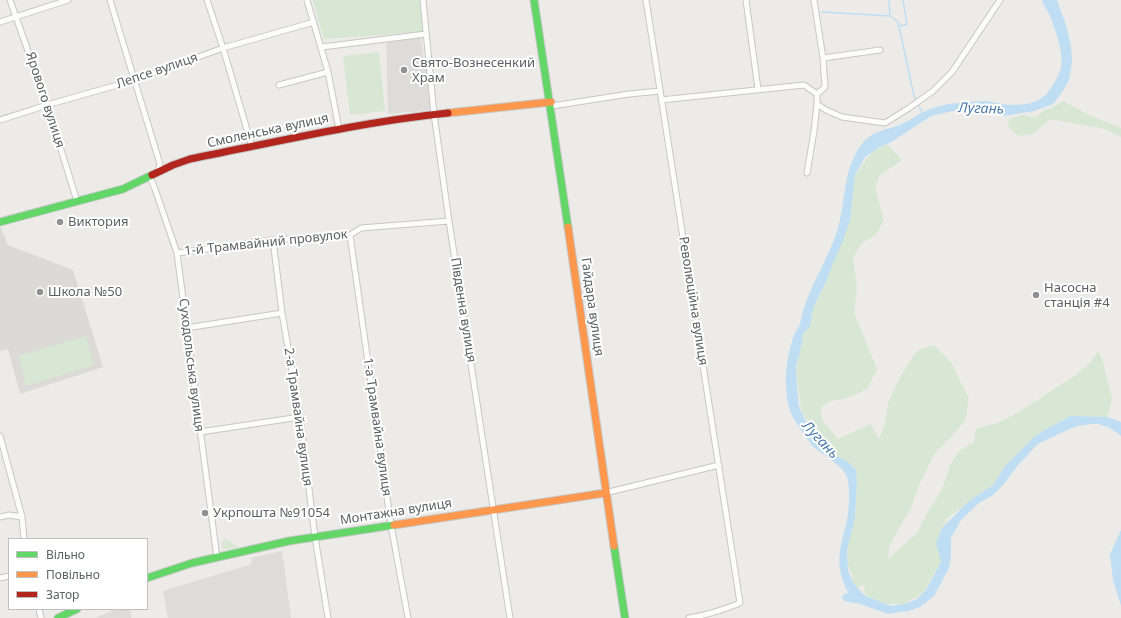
<!DOCTYPE html>
<html>
<head>
<meta charset="utf-8">
<style>
	body { margin:0 }
	#map { position:relative; width:1121px; height:618px; overflow:hidden; background:#ecebe7; font-family:"Noto Sans",sans-serif }
	canvas { display:block }
	.legend { position:absolute; left:8px; top:538px; width:140px; height:72px; box-sizing:border-box; background:#fff; border:1px solid #bec0c1; margin:0; padding:5px 7px; list-style:none; font-size:12px; color:#5d6164 }
	.legend li { display:flex; align-items:center; gap:8px; height:20px }
	.legend b { width:20px; border:1px solid #bec0c1 }
</style>
</head>
<body>
<div id="map">
<canvas width="1121" height="618"></canvas>
<ul class="legend">
<li><b style="height:5px;background:#63d668"></b>Вільно</li>
<li><b style="height:5px;background:#ff974d"></b>Повільно</li>
<li><b style="height:5px;background:#b3261e"></b>Затор</li>
</ul>
</div>
<script>
const ctx = document.querySelector('canvas').getContext('2d');
ctx.lineJoin = 'round';
function fill(path, color) {
  ctx.fillStyle = color;
  ctx.fill(path, 'evenodd');
}
function strokePath(path, color, width, dash) {
  ctx.strokeStyle = color;
  ctx.lineWidth = width;
  ctx.lineCap = dash ? 'butt' : 'round';
  ctx.setLineDash(dash || []);
  ctx.stroke(path);
}
function drawText(font, color, halo, rows, align = 'center') {
  ctx.font = font + ' "Noto Sans",sans-serif';
  ctx.lineWidth = 4;
  ctx.setLineDash([]);
  ctx.textBaseline = 'middle';
  ctx.strokeStyle = halo;
  ctx.fillStyle = color;
  for (const [text, x, y, turn = 0] of rows) {
    ctx.save();
    ctx.translate(x, y);
    ctx.rotate((+turn || 0) * Math.PI / 180);
    ctx.textAlign = isNaN(turn) ? turn : align;
    if (halo) ctx.strokeText(text, 0, 0);
    ctx.fillText(text, 0, 0);
    ctx.restore();
  }
}
fill(new Path2D(`
	M 421,38 L 424,60 L 426,60 L 430,110 L 388,114 L 386,41 Z
	M 282,551 L 291,618 L 168,618 L 163,591 L 252,564 L 251,558 Z
	M 116,609 L 130,609 L 131,618 L 96,618 Z`), '#dddcd9');
fill(new Path2D(`
	M 0,226 L 8,245 L 73,270 L 103,367 L 20,394 L 8,349 L 0,351 Z`), '#dcdad6');
fill(new Path2D(`
	M 313,0 L 420,0 L 423,32 L 324,39 Z
	M 379,52 L 385,111 L 350,115 L 343,56 Z
	M 1063,101 L 1091,116 L 1121,128 L 1121,137 L 1105,129 L 1062,121 L 1049,120 L 1033,134 L 1019,136 L 1008,127 L 1009,119 L 1023,115 L 1035,118 L 1044,110 L 1052,108 Z
	M 887,144 L 902,160 L 879,176 L 875,188 L 884,220 L 876,235 L 862,243 L 853,258 L 857,288 L 854,313 L 877,369 L 867,389 L 849,397 L 828,402 L 820,409 L 823,421 L 838,439 L 871,424 L 879,439 L 885,424 L 888,403 L 900,377 L 917,351 L 934,345 L 951,362 L 969,399 L 965,421 L 950,438 L 934,454 L 919,485 L 910,510 L 902,523 L 889,547 L 888,559 L 917,533 L 930,508 L 942,490 L 950,465 L 959,451 L 974,442 L 976,429 L 998,423 L 1017,413 L 1073,377 L 1090,363 L 1098,351 L 1102,358 L 1112,399 L 1107,417 L 1070,416 L 1040,433 L 1000,474 L 993,485 L 947,518 L 938,538 L 941,562 L 923,593 L 904,604 L 887,604 L 865,596 L 864,585 L 857,587 L 853,583 L 852,573 L 847,564 L 848,546 L 855,517 L 857,481 L 856,470 L 848,462 L 837,456 L 818,437 L 811,428 L 802,413 L 796,373 L 803,334 L 813,308 L 826,282 L 852,195 L 855,175 L 872,152 Z
	M 86,336 L 94,365 L 26,386 L 19,356 Z
	M 225,539 L 239,547 L 224,549 L 221,544 L 222,541 Z`), '#d7e7d4');
fill(new Path2D(`
	M 1042,0 L 1057,0 L 1066,25 L 1071,46 L 1072,62 L 1069,80 L 1063,91 L 1053,104 L 1034,111 L 1004,116 L 996,112 L 981,112 L 962,109 L 931,116 L 893,141 L 878,148 L 865,157 L 855,175 L 850,220 L 844,238 L 831,268 L 826,282 L 813,308 L 810,326 L 803,334 L 801,348 L 796,367 L 797,390 L 799,406 L 806,422 L 818,437 L 837,456 L 848,462 L 856,470 L 857,481 L 855,517 L 848,546 L 847,555 L 848,570 L 853,583 L 865,596 L 892,606 L 904,604 L 917,599 L 926,590 L 941,562 L 936,543 L 942,528 L 969,501 L 993,485 L 1006,465 L 1034,437 L 1048,428 L 1064,420 L 1070,416 L 1107,417 L 1121,422 L 1121,436 L 1110,428 L 1099,424 L 1091,424 L 1077,426 L 1063,432 L 1038,444 L 1018,465 L 1003,485 L 993,495 L 979,503 L 961,520 L 951,538 L 951,556 L 949,568 L 934,596 L 920,607 L 908,611 L 888,614 L 860,604 L 845,601 L 842,598 L 844,594 L 848,593 C 846,587 842,581 841,574 C 836,556 843,538 847,520 C 849,508 850,493 848,480 C 846,467 825,456 815,448 C 808,442 791,416 789,408 C 783,386 786,359 793,338 C 794,333 798,329 800,324 C 802,315 804,306 808,297 C 817,274 831,252 838,228 C 846,199 843,170 861,145 C 874,128 889,131 906,122 C 912,119 917,115 923,112 C 942,103 964,102 985,101 C 990,101 995,103 1001,104 C 1016,106 1038,106 1048,92 C 1053,86 1059,75 1061,68 C 1064,53 1055,28 1049,14 C 1047,9 1043,5 1042,0 Z
	M 1121,530 L 1121,606 L 1113,580 L 1110,554 Z`), '#bfdef3');
strokePath(new Path2D(`
	M 889,0 L 890,16
	M 822,12 L 890,16 L 898,22 L 914,96 L 923,114
	M 900,26 L 907,24 L 903,0`), '#bfdef3', 1.5);
const street = new Path2D(`
	M 10,0 L 47,105 L 77,201
	M 110,0 L 160,164 L 158,172
	M 207,0 L 223,48 L 252,147
	M 307,0 L 328,72 L 339,129
	M 423,0 L 434,114 L 449,221 L 510,618
	M 646,0 L 740,603 C 723,610 707,615 689,618
	M 746,0 L 758,89
	M 814,0 L 823,58 L 825,87 L 817,94
	M 0,22 L 68,0
	M 322,47 L 426,34
	M 823,58 L 880,50
	M 279,85 L 328,72
	M 661,100 L 804,85 L 817,94 L 817,104 L 826,110 L 842,117 L 885,123 L 909,108 L 933,91 L 952,72 L 1000,0
	M 552,106 L 629,94 L 660,91
	M 0,120 L 47,105 L 135,80 L 223,48 L 314,22
	M 807,173 L 814,131 L 817,104
	M 150,177 L 155,189 L 177,253 L 217,558
	M 350,235 L 391,525 L 408,618
	M 273,240 L 282,313 L 300,417 L 315,537 L 328,618
	M 177,253 L 273,240 L 350,235 L 361,228 L 449,221
	M 186,328 L 282,313
	M 200,432 L 300,417
	M 0,436 L 22,517 L 24,539
	M 605,493 L 719,465
	M 0,517 L 9,515 L 22,517
	M 0,578 L 9,576
	M 39,609 L 41,618`);
const fast = new Path2D(`
	M 534,0 L 568,227
	M 0,222 L 123,189 L 152,175
	M 614,546 L 625,618
	M 147,578 L 192,563 L 289,541 L 394,525
	M 58,618 L 77,609`);
const slow = new Path2D(`
	M 448,113 L 551,102
	M 568,227 L 614,546
	M 394,525 L 605,493`);
const jam = new Path2D(`
	M 152,175 L 173,165 L 190,159 C 276,142 361,122 448,113`);
strokePath(street, '#c7c7c7', 7);
strokePath(fast, '#c7c8c8', 9);
strokePath(slow, '#c7c8c8', 9);
strokePath(jam, '#c7c8c8', 9);
strokePath(street, '#fcfcfb', 5);
strokePath(fast, '#63d668', 7);
strokePath(slow, '#ff974d', 7);
strokePath(jam, '#b3261e', 7);
for (const [x, y, r, color] of [
	[404,70,4,"#8f9192"],
	[60,222,4,"#8f9192"],
	[40,292,4,"#8f9192"],
	[1036,295,4,"#8f9192"],
	[205,513,4,"#8f9192"]
]) {
  const dot = new Path2D();
  dot.arc(x, y, r, 0, 2 * Math.PI);
  ctx.fillStyle = color;
  ctx.fill(dot);
  strokePath(dot, '#fff', 1.5);
}
drawText('13px', '#5d6164', '#fff', [
	["Свято-Вознесенкий",412,63],
	["Храм",412,78],
	["Виктория",68,222],
	["Насосна",1044,288],
	["станція #4",1044,303],
	["Школа №50",48,292],
	["Укрпошта №91054",213,513]
], 'left');
drawText('13px', '#5d6164', '#fff', [
	["Лепсе вулиця",157,71,-19],
	["Ярового вулиця",45,100,72],
	["Смоленська вулиця",268,131,-12],
	["1-й Трамвайний провулок",266,243,-6],
	["Революційна вулиця",693,301,81],
	["Гайдара вулиця",592,307,82],
	["Південна вулиця",463,310,81],
	["Суходольська вулиця",191,365,83],
	["2-а Трамвайна вулиця",298,417,82],
	["1-а Трамвайна вулиця",377,427,82],
	["Монтажна вулиця",396,512,-9]
]);
drawText('italic 14px', '#4a7aa9', '#fff', [
	["Лугань",981,109,2],
	["Лугань",820,440,47]
]);
</script>
</body>
</html>
